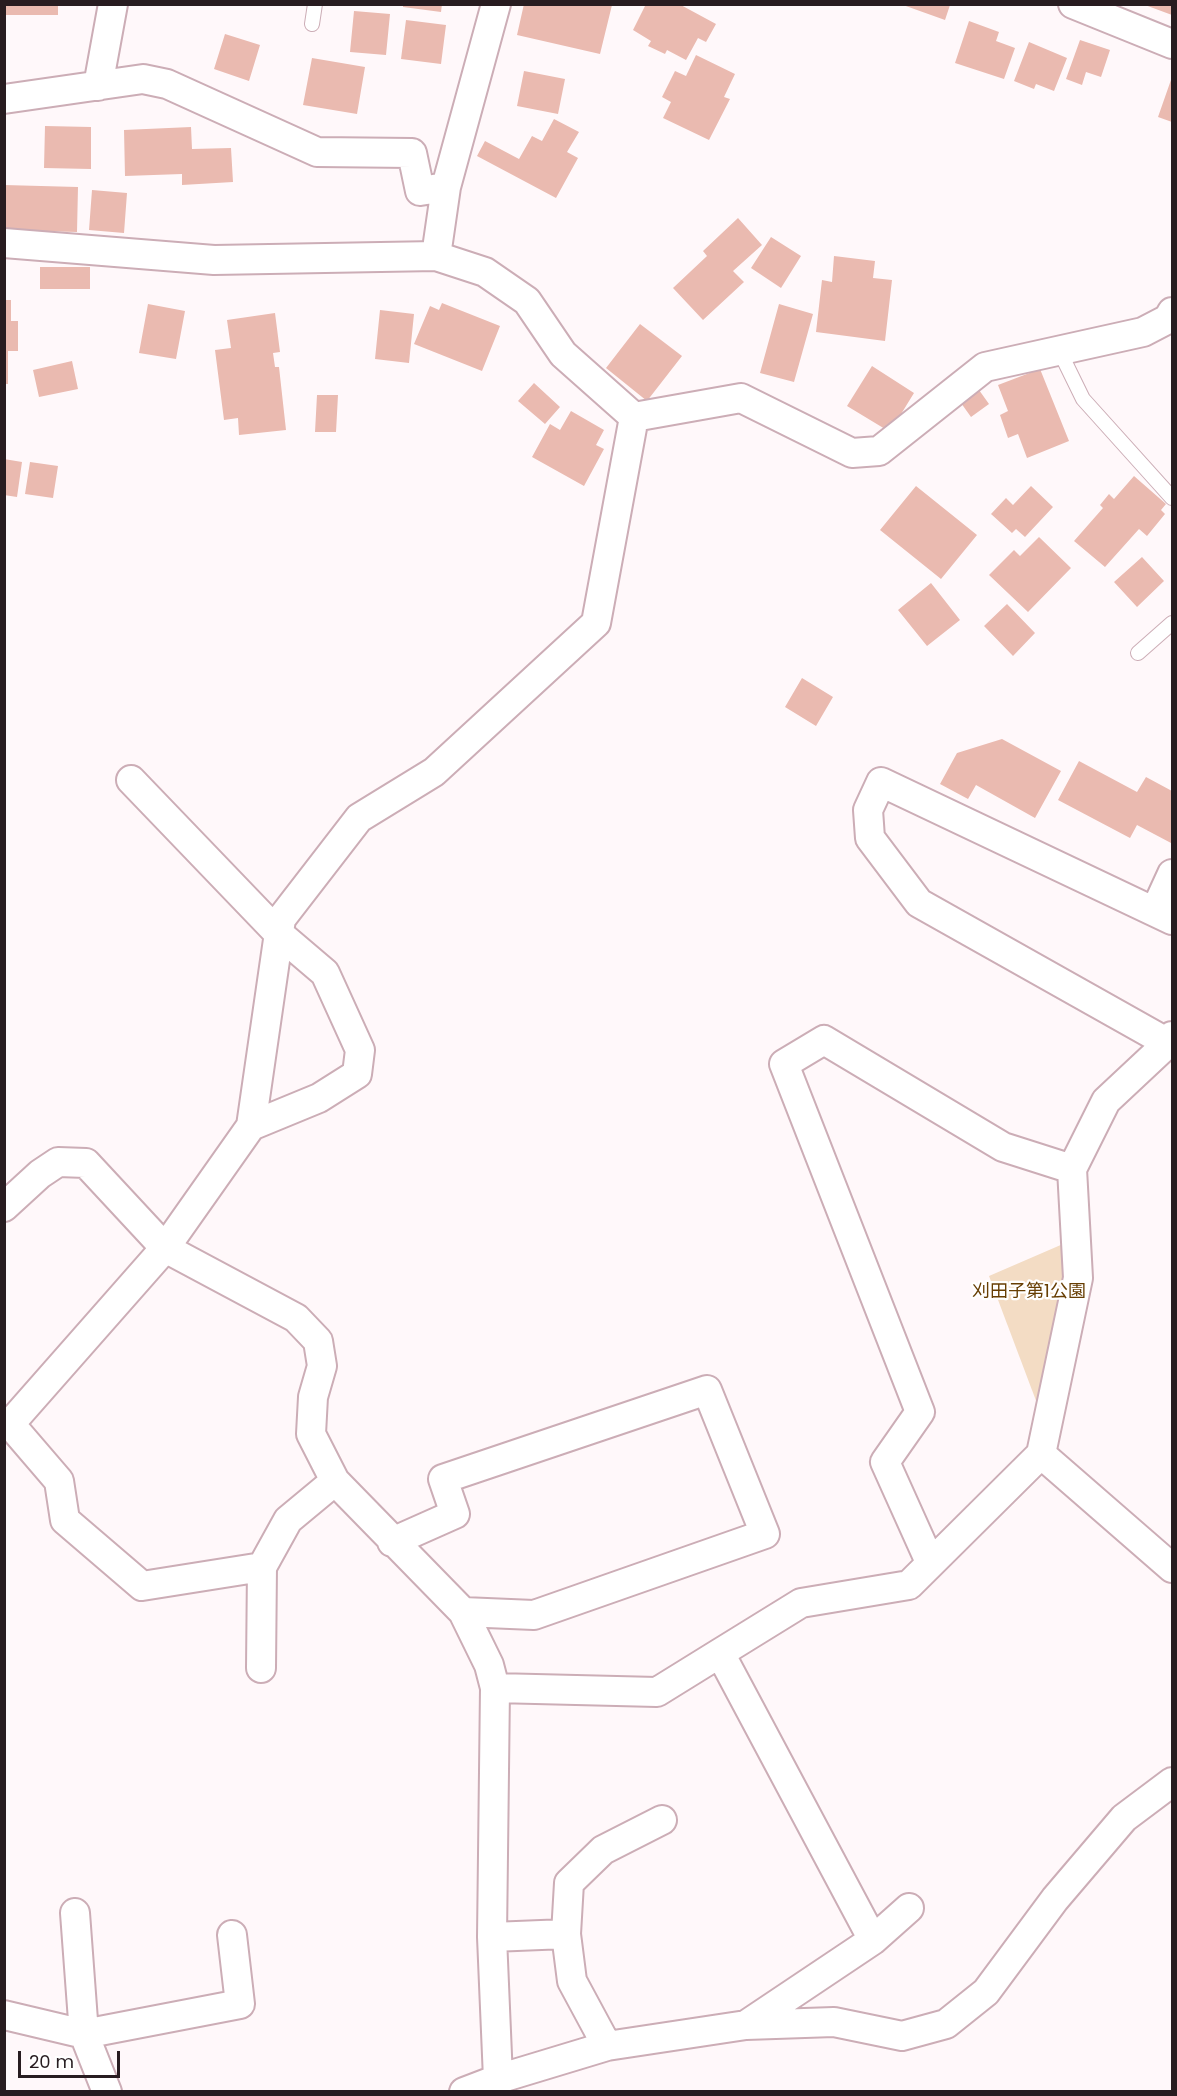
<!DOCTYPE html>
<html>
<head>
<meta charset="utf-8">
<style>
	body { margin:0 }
	#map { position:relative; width:1177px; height:2096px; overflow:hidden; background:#fff8fa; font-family:Poppins,sans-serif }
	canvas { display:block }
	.frame { position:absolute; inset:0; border:6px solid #281c20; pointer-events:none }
	.scale { position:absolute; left:18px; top:2051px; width:102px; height:27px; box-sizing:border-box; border:3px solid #281c20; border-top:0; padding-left:8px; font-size:18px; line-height:21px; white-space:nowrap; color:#281c20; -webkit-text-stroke:4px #fff; paint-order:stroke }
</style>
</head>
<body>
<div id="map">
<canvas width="1177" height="2096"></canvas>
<div class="frame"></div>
<div class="scale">20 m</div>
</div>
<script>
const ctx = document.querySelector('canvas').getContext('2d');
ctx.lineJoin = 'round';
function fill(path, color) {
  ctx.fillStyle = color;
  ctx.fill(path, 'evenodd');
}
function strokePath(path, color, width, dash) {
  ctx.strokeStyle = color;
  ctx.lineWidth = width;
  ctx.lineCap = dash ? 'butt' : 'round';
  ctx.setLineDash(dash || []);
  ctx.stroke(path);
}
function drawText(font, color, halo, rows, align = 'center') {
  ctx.font = font + ' Poppins,"Noto Sans JP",sans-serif';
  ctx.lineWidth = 4.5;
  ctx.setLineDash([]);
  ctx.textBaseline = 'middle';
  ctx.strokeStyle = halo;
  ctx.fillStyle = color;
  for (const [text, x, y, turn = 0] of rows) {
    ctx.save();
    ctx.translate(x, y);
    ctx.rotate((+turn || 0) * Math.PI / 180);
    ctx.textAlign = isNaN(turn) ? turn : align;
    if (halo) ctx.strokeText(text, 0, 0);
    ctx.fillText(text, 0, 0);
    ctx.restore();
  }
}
fill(new Path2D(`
	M 1063,1244 L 1063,1281 L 1038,1406 L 989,1276 Z`), '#f3dcc4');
fill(new Path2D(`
	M 4,4 L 58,4 L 58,15 L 4,15 Z
	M 403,4 L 442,4 L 441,12 L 403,7 Z
	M 524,4 L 612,5 L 600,54 L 517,35 Z
	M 646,4 L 679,4 L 716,24 L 706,42 L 698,38 L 686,60 L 667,50 L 665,54 L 648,46 L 651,41 L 633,30 Z
	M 1145,4 L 1172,4 L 1172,15 L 1145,5 Z
	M 903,5 L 950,5 L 945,20 Z
	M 354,11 L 390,14 L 386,55 L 350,52 Z
	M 406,20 L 446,25 L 441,64 L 401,59 Z
	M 969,21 L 999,32 L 996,41 L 1015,48 L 1004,79 L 955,63 Z
	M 225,34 L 260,45 L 249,81 L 214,69 Z
	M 1080,40 L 1110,50 L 1101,77 L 1086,72 L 1082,85 L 1066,79 Z
	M 1029,42 L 1067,58 L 1054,91 L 1036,84 L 1034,89 L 1014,81 Z
	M 696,55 L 735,74 L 724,97 L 730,99 L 709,140 L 663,118 L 671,102 L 662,97 L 675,71 L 686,76 Z
	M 312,58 L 365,67 L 357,114 L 303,105 Z
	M 524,71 L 565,79 L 558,114 L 517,106 Z
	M 1172,77 L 1172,122 L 1158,117 Z
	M 554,119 L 579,132 L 567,152 L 578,158 L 556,198 L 477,156 L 485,141 L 519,159 L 532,136 L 542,141 Z
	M 45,126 L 91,127 L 91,169 L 44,168 Z
	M 191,127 L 192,149 L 231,148 L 233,182 L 182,185 L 182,174 L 125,176 L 124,130 Z
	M 4,185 L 78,187 L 77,232 L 4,230 Z
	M 92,190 L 127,193 L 124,233 L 89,230 Z
	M 738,218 L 762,245 L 733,271 L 744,282 L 703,320 L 673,288 L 707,256 L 703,251 Z
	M 771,237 L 801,256 L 781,288 L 751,268 Z
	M 834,256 L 875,261 L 873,278 L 892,280 L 885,341 L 816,332 L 822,280 L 832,282 Z
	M 40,267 L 90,267 L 90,289 L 40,289 Z
	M 5,300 L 11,300 L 11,321 L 18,321 L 18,351 L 8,351 L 8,384 L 5,384 Z
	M 442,303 L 500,326 L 482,371 L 414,344 L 430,306 L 439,310 Z
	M 148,304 L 185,311 L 176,359 L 139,353 Z
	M 779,304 L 813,314 L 794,382 L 760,373 Z
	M 380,310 L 414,314 L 409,363 L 375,359 Z
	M 275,313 L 280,352 L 273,353 L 275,367 L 279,367 L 286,430 L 239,435 L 238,418 L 224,420 L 215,350 L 231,348 L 227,320 Z
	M 640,324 L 682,356 L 647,401 L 606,368 Z
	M 72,361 L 78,389 L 39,397 L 33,370 Z
	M 872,366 L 914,393 L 890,432 L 847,406 Z
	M 1040,369 L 1069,441 L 1027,458 L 1018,434 L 1008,438 L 1000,415 L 1008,411 L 998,385 Z
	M 534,383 L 560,407 L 545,424 L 518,401 Z
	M 979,390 L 989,404 L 971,417 L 961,403 Z
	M 317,395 L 338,395 L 336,432 L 315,432 Z
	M 571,411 L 604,430 L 596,445 L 604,449 L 584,486 L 532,457 L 550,424 L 560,430 Z
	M 4,459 L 22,462 L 17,497 L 4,495 Z
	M 30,462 L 58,466 L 53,498 L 25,494 Z
	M 1134,476 L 1166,504 L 1161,510 L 1165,514 L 1147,536 L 1139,529 L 1105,567 L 1074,541 L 1103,508 L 1100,505 L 1109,494 L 1114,499 Z
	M 916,486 L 977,535 L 941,579 L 880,530 Z
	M 1031,486 L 1053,507 L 1025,537 L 1016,529 L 1012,533 L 991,514 L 1006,498 L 1013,505 Z
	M 1039,537 L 1071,568 L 1028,612 L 989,575 L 1014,550 L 1020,556 Z
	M 1142,557 L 1164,581 L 1137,607 L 1114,582 Z
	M 931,583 L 960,620 L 927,646 L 898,610 Z
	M 1007,604 L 1035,633 L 1013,656 L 984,626 Z
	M 802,678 L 833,697 L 816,726 L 785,707 Z
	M 1002,739 L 1061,771 L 1035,818 L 976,785 L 968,799 L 940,784 L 957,753 Z
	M 1079,761 L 1137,792 L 1146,777 L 1172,791 L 1172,840 L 1171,843 L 1137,825 L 1130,838 L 1058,800 Z`), '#eabab0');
const service = new Path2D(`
	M 312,24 L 315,4
	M 1060,352 L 1083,399 L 1172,498
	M 1138,653 L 1172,623`);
const minor = new Path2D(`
	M 1073,4 L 1172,44
	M 98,86 L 113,4
	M 4,99 L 143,79 L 167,84 L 317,152 L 412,153 L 420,191 L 446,187
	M 4,243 L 214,260 L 436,256 L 485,272 L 527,301 L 563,354 L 634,417
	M 436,256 L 446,187 L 496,4
	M 131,780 L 278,933 L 325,973 L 360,1050 L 357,1074 L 319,1098 L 251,1126
	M 1155,911 L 1172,874
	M 1172,1036 L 1168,1043 L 1106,1101 L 1072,1169 L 1078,1278 L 1041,1454 L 1172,1568
	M 1168,1043 L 919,903 L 870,838 L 868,810 L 881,782 L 1172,920
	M 4,1207 L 40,1174 L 58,1162 L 86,1163 L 165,1248 L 296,1318 L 318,1341 L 322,1366 L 313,1397 L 311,1434 L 335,1481 L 463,1612 L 489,1665 L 495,1688 L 492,1937 L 498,2079
	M 10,1424 L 59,1481 L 65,1520 L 142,1586 L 262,1567
	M 4,1427 L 10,1424 L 165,1248 L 251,1126 L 281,919 L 359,818 L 434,772 L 596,623 L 634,417 L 741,398 L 852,453 L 879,451 L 985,367 L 1143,332 L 1168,319 L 1172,312
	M 392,1542 L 455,1514 L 443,1479 L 707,1390 L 765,1534 L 534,1615 L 463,1612
	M 930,1562 L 885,1462 L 920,1412 L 784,1064 L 824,1040 L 1003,1147 L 1072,1169
	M 720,1653 L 801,1603 L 909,1585 L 1041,1454
	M 261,1668 L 262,1567 L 288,1520 L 335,1481
	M 495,1688 L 657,1692 L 720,1653 L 873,1940
	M 75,1913 L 84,2034 L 107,2092
	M 492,1937 L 566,1934
	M 4,2015 L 84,2034 L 240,2004 L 232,1935
	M 746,2025 L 873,1940 L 909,1908
	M 607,2046 L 572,1981 L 566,1934 L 569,1883 L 603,1850 L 662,1820
	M 464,2092 L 498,2079 L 607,2046 L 746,2025 L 834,2022 L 902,2036 L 946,2024 L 986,1992 L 1055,1899 L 1124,1818 L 1172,1782`);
strokePath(service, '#ccadb6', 16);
strokePath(minor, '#ccadb6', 32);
strokePath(service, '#fff', 14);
strokePath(minor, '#fff', 28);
drawText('18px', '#673e03', '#fff', [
	["刈田子第1公園",1029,1292]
]);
</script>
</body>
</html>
